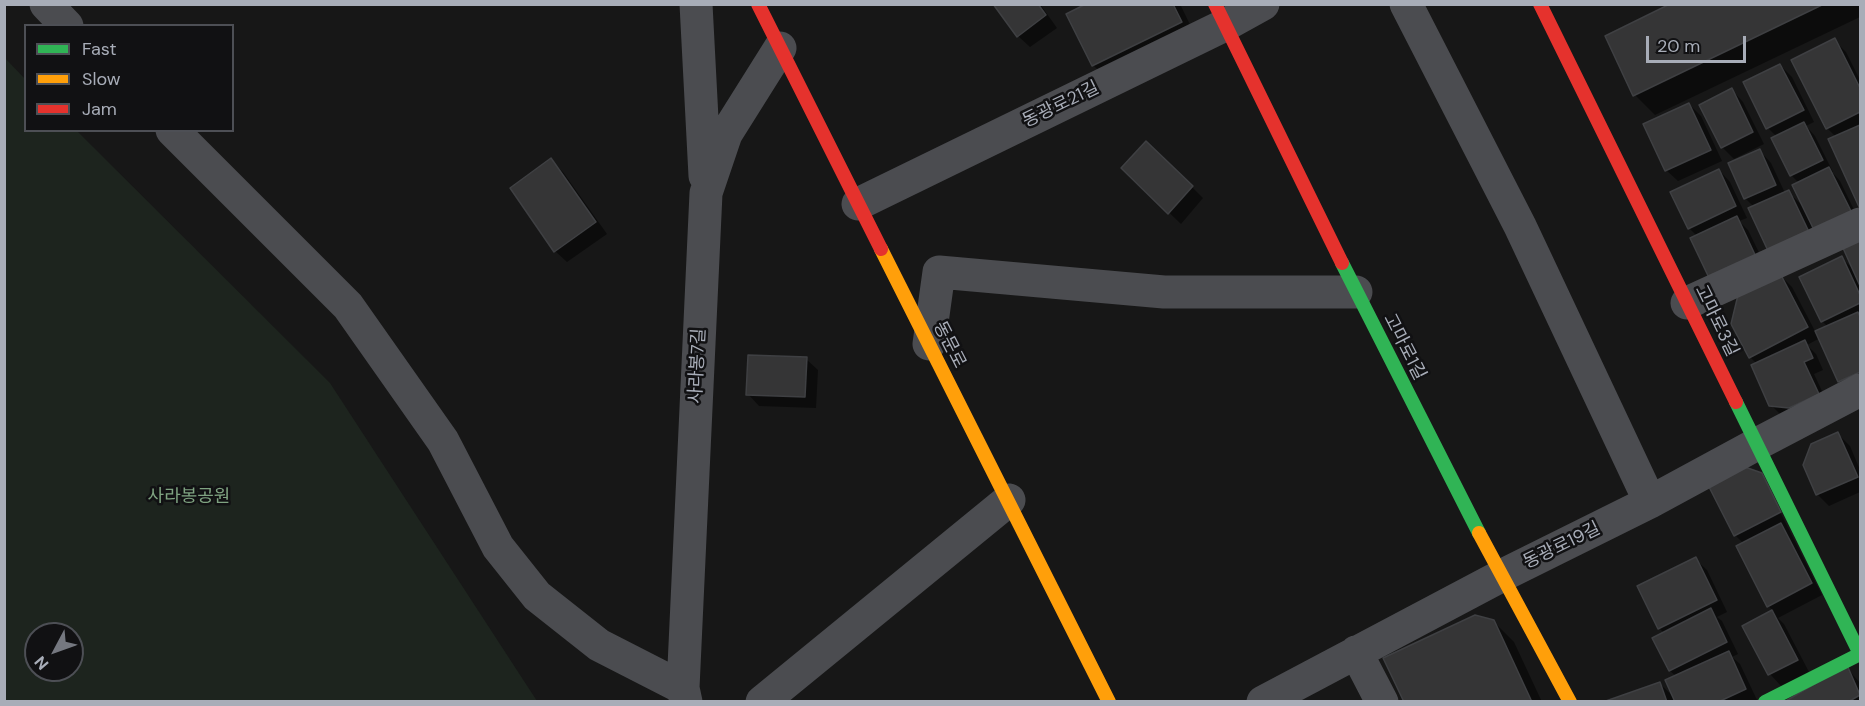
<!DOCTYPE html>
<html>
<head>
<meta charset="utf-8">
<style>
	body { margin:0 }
	#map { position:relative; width:1865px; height:706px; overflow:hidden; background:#171717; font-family:"DM Sans",sans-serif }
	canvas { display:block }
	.frame { position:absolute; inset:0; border:6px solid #a8adb8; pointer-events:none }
	.legend { position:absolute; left:24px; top:24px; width:210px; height:108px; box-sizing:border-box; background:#111113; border:2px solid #4d4f55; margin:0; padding:8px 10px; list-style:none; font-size:18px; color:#a8adb8 }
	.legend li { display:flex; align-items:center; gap:12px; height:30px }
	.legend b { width:30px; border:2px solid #4d4f55 }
	.north { position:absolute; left:24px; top:622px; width:60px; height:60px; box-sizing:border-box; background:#111113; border:2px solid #4d4f55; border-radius:50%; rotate:229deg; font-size:16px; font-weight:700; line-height:24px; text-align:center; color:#a8adb8 }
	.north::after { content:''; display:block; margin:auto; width:21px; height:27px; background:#757880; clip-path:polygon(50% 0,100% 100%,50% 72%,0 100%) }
	.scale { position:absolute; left:1646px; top:36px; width:100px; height:27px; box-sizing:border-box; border:3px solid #a8adb8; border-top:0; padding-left:8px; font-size:18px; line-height:21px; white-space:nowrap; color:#a8adb8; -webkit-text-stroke:4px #111113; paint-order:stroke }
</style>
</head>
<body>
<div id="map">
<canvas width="1865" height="706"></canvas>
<div class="frame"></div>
<ul class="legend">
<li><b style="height:8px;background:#30b455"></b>Fast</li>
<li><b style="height:8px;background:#ff9f0a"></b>Slow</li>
<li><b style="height:8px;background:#e5322d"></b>Jam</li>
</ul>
<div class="north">N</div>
<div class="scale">20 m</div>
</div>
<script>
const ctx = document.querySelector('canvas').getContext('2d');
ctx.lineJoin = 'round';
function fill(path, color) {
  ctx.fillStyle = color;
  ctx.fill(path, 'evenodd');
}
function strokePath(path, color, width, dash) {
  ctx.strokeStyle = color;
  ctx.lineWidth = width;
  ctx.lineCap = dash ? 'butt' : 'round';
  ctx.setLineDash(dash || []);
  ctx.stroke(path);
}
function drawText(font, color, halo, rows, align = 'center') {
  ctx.font = font + ' "DM Sans","Noto Sans KR",sans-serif';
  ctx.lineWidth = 5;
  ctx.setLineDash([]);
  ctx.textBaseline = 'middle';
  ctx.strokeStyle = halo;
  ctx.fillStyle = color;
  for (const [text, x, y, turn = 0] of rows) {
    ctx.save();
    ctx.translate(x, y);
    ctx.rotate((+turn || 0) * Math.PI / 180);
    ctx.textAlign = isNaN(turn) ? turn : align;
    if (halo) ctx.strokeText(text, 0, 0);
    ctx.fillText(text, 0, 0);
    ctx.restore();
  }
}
fill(new Path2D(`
	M 5,58 L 25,79 L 26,130 L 77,131 L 330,383 L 537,701 L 5,701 ZM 36,634 L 72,634 L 72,670 L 36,670 Z`), '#1d241e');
fill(new Path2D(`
	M 995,4 L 1040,4 L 1057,28 L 1030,47 L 1018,36 Z
	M 1089,4 L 1180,4 L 1197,39 L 1109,81 L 1093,65 Z
	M 1674,4 L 1860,4 L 1860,17 L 1655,115 L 1635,95 Z
	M 1834,40 L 1846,52 L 1860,80 L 1860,207 L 1830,140 L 1836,137 L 1827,128 Z
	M 1780,65 L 1792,77 L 1814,122 L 1806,126 L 1815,136 L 1833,172 L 1832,172 L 1840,181 L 1860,222 L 1828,242 L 1811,226 L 1820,246 L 1754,207 L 1745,198 L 1760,151 L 1771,163 L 1785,193 L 1788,192 L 1804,207 L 1800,184 L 1791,175 L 1773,139 L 1777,137 L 1768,128 Z
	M 1732,90 L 1743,102 L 1764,144 L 1734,159 L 1722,147 Z
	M 1689,104 L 1701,116 L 1722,161 L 1678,181 L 1666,170 Z
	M 551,160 L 563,172 L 607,234 L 567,262 L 555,251 Z
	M 1123,168 L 1192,187 L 1203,198 L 1181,224 Z
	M 1719,170 L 1730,182 L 1747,218 L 1739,221 L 1748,230 L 1768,271 L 1697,236 L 1689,228 Z
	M 1860,242 L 1860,388 L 1851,393 L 1839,381 L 1820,338 L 1807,345 L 1816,354 L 1823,370 L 1814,374 L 1829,406 L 1783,417 L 1771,405 L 1757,364 L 1750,357 L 1780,275 L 1792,287 L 1816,333 L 1828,327 L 1822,321 L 1842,258 L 1855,271 L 1845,249 Z
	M 806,359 L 818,370 L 816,408 L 759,406 L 748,394 Z
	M 1838,434 L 1850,446 L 1860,470 L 1860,492 L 1829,506 L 1817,494 Z
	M 1761,474 L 1822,595 L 1778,618 L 1784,624 L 1809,672 L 1781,686 L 1770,674 L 1744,627 L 1774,611 L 1768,606 L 1744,544 L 1735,535 Z
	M 1695,559 L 1707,570 L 1727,612 L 1717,617 L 1722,621 L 1738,654 L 1732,657 L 1740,664 L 1757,700 L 1608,702 L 1660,684 L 1675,698 L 1676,676 L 1670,671 L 1654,638 L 1664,633 L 1659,628 Z
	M 1493,621 L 1514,642 L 1542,702 L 1405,702 Z
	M 1846,667 L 1860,683 L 1860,702 L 1786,702 Z`), '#0007');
const building = new Path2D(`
	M 993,4 L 1038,4 L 1046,15 L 1017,37 Z
	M 1086,4 L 1173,4 L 1182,22 L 1092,66 L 1066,14 Z
	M 1670,4 L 1824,4 L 1633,96 L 1605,36 Z
	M 1835,38 L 1860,88 L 1860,112 L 1826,129 L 1791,60 Z
	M 1780,64 L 1804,110 L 1766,129 L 1743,82 Z
	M 1732,88 L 1753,132 L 1721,148 L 1699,105 Z
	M 1689,103 L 1711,150 L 1665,171 L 1643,124 Z
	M 1804,122 L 1823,160 L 1790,176 L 1771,138 Z
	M 1860,125 L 1860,209 L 1828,139 Z
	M 1146,141 L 1193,186 L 1168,214 L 1121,168 Z
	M 1760,149 L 1776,185 L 1744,199 L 1728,163 Z
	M 551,158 L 596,222 L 554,252 L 510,188 Z
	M 1829,167 L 1852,213 L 1815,232 L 1792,185 Z
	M 1719,169 L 1736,206 L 1688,229 L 1670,192 Z
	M 1789,190 L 1810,234 L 1769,253 L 1748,208 Z
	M 1737,216 L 1757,259 L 1711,282 L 1690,238 Z
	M 1860,240 L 1860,286 L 1843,248 Z
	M 1842,256 L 1860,295 L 1860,303 L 1821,322 L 1799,277 Z
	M 1780,273 L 1808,327 L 1749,358 L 1731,324 L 1738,295 Z
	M 1858,312 L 1860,317 L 1860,372 L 1838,382 L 1815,331 Z
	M 1805,340 L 1813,358 L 1804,362 L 1819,394 L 1789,408 L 1769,406 L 1751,365 Z
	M 748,355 L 807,357 L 805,397 L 746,395 Z
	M 1838,432 L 1858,477 L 1816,495 L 1803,465 L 1811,444 Z
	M 1742,466 L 1762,473 L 1781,512 L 1734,536 L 1707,483 Z
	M 1781,523 L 1812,583 L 1767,607 L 1736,546 Z
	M 1696,557 L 1717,600 L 1658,629 L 1637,586 Z
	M 1711,608 L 1727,642 L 1669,671 L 1652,638 Z
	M 1772,610 L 1798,660 L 1768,675 L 1742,626 Z
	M 1475,615 L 1494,620 L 1532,702 L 1404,702 L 1383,658 Z
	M 1729,651 L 1746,689 L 1718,702 L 1675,702 L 1665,680 Z
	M 1847,665 L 1860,695 L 1848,702 L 1784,702 Z
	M 1660,682 L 1667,702 L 1603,702 Z`);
fill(building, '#353536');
strokePath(building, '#3f4043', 1.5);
strokePath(new Path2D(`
	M 46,4 L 67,26
	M 696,4 L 705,176
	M 1406,4 L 1520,226 L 1650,502
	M 172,130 L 348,306 L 443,441 L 498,547 L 537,596 L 599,645 L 683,688
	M 858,204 L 1225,25 L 1263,4
	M 1687,303 L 1860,224
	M 929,344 L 939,272 L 1164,292 L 1356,292
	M 1356,652 L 1382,702
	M 686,702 L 683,688 L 706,193 L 726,134 L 780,48
	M 762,702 L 1009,500
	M 1263,702 L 1501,576 L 1650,502 L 1757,444 L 1860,390`), '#4b4c50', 33);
strokePath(new Path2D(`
	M 1342,263 L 1479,533
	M 1736,402 L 1860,654 L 1765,702`), '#30b455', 14);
strokePath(new Path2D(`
	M 881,249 L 1109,702
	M 1479,533 L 1570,702`), '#ff9f0a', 14);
strokePath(new Path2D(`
	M 758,4 L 881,249
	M 1215,4 L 1342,263
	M 1540,4 L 1736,402`), '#e5322d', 14);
drawText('18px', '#a8adb8', '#111113', [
	["동광로21길",1061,105,-26],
	["고마로3길",1716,321,64],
	["동문로",949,345,63],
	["고마로1길",1404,347,63],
	["사라봉7길",698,366,-87],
	["동광로19길",1562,546,-26]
]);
drawText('18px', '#7fa381', '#111113', [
	["사라봉공원",189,497]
]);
</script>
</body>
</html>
